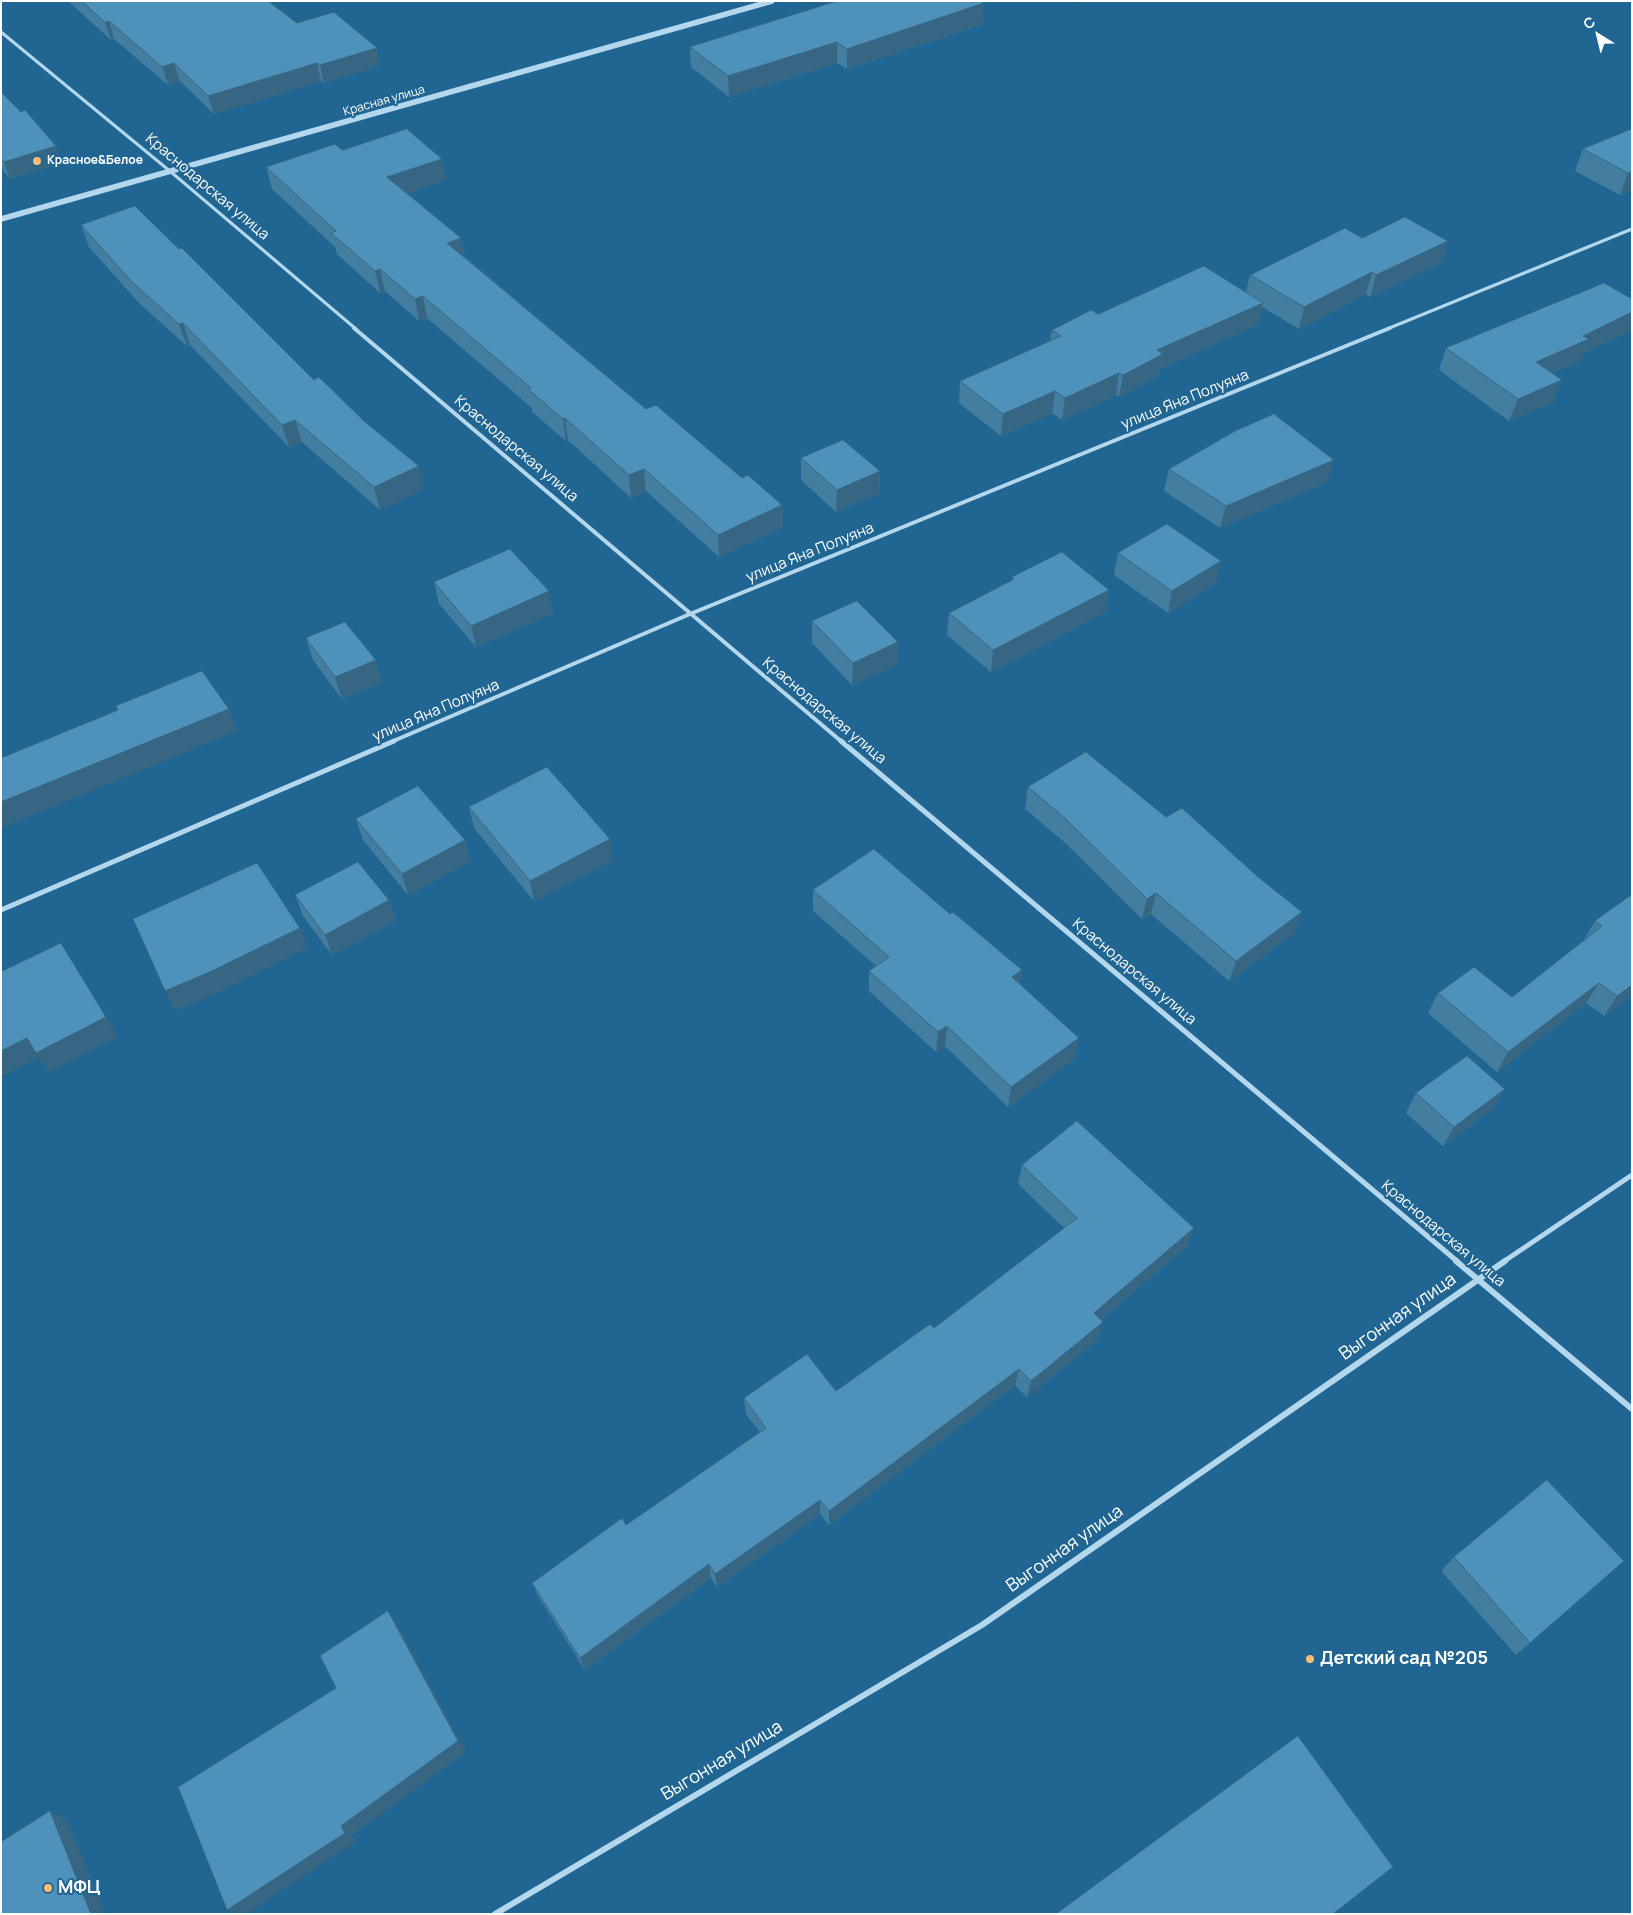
<!DOCTYPE html>
<html>
<head>
<meta charset="utf-8">
<style>
	body { margin:0 }
	#map { position:relative; width:1633px; height:1915px; overflow:hidden; background:#216692; font-family:Manrope,sans-serif }
	canvas { display:block }
	.frame { position:absolute; inset:0; border:2px solid #fff; pointer-events:none }
	.north { position:absolute; left:1573px; top:10px; width:50px; height:50px; -webkit-text-stroke:4px #216692; paint-order:stroke; rotate:324deg; font-size:14px; font-weight:700; line-height:20px; text-align:center; color:#fff }
	.north::after { content:''; display:block; margin:auto; width:18px; height:22px; background:#fff; clip-path:polygon(50% 0,100% 100%,50% 72%,0 100%) }
</style>
</head>
<body>
<div id="map">
<canvas width="1633" height="1915"></canvas>
<div class="frame"></div>
<div class="north">С</div>
</div>
<script>
const ctx = document.querySelector('canvas').getContext('2d');
ctx.lineJoin = 'round';
function strokePath(path, color, width, dash) {
  ctx.strokeStyle = color;
  ctx.lineWidth = width;
  ctx.lineCap = dash ? 'butt' : 'round';
  ctx.setLineDash(dash || []);
  ctx.stroke(path);
}
function fill(path, color) {
  ctx.fillStyle = color;
  ctx.fill(path, 'evenodd');
}
function drawText(font, color, halo, rows, align = 'center') {
  ctx.font = font + ' Manrope,sans-serif';
  ctx.lineWidth = 4;
  ctx.setLineDash([]);
  ctx.textBaseline = 'middle';
  ctx.strokeStyle = halo;
  ctx.fillStyle = color;
  for (const [text, x, y, turn = 0] of rows) {
    ctx.save();
    ctx.translate(x, y);
    ctx.rotate((+turn || 0) * Math.PI / 180);
    ctx.textAlign = isNaN(turn) ? turn : align;
    if (halo) ctx.strokeText(text, 0, 0);
    ctx.fillText(text, 0, 0);
    ctx.restore();
  }
}
strokePath(new Path2D(`
	M 1,32 L 171,172 L 356,329
	M 1387,329 L 1632,229`), '#b3d8ed', 3);
strokePath(new Path2D(`
	M 354,328 L 842,742
	M 391,742 L 690,614 L 1390,328`), '#b3d8ed', 4);
strokePath(new Path2D(`
	M 841,741 L 1458,1262
	M 1,910 L 394,741
	M 1503,1262 L 1632,1175`), '#b3d8ed', 5);
strokePath(new Path2D(`
	M 1456,1261 L 1632,1409
	M 495,1914 L 982,1625 L 1505,1261`), '#b3d8ed', 6);
strokePath(new Path2D(`
	M 1,219 L 772,1`), '#b3d8ed', 5.5);
fill(new Path2D(`
	M 68,1 L 268,1 L 297,23 L 380,65 L 324,83 L 321,81 L 214,114 L 180,81 L 168,85 L 114,39 L 111,40 Z
	M 983,24 L 847,69 L 837,63 L 729,97 L 691,67 L 690,47 Z
	M 1,92 L 62,163 L 10,179 L 1,168 Z
	M 1632,129 L 1632,190 L 1620,195 L 1575,171 L 1583,149 Z
	M 342,150 L 446,180 L 407,193 L 461,238 L 465,257 L 646,409 L 742,478 L 782,505 L 783,527 L 719,557 L 646,491 L 631,498 L 568,440 L 566,441 L 532,412 L 532,408 L 427,318 L 419,321 L 385,291 L 380,293 L 337,254 L 335,247 L 272,189 L 266,167 Z
	M 81,225 L 424,488 L 380,510 L 302,442 L 289,447 L 190,345 L 187,346 L 139,303 L 89,247 Z
	M 1362,238 L 1448,241 L 1442,262 L 1370,297 L 1366,294 L 1299,329 L 1262,307 L 1258,324 L 1160,369 L 1158,376 L 1119,397 L 1116,395 L 1062,420 L 1052,413 L 1001,436 L 959,403 L 960,381 L 1050,341 L 1052,330 L 1098,314 L 1246,292 L 1250,275 Z
	M 1632,299 L 1632,330 L 1583,353 L 1580,361 L 1552,373 L 1553,402 L 1509,421 L 1439,370 L 1446,348 Z
	M 801,458 L 880,471 L 879,493 L 836,512 L 801,480 Z
	M 1169,469 L 1327,482 L 1220,528 L 1164,491 Z
	M 1118,553 L 1216,583 L 1168,613 L 1114,575 Z
	M 1012,577 L 1109,590 L 1105,612 L 991,672 L 947,635 L 949,613 L 1012,580 Z
	M 434,582 L 553,613 L 476,647 L 439,604 Z
	M 812,621 L 898,642 L 897,664 L 852,685 L 812,643 Z
	M 306,638 L 382,682 L 342,699 L 313,660 Z
	M 1028,787 L 1294,933 L 1229,981 L 1151,914 L 1142,919 L 1063,841 L 1025,809 Z
	M 469,807 L 613,860 L 534,901 L 474,828 Z
	M 356,819 L 465,840 L 470,861 L 408,895 L 363,840 Z
	M 813,890 L 1019,984 L 1075,1058 L 1008,1107 L 945,1046 L 936,1052 L 869,991 L 869,971 L 876,966 L 813,911 Z
	M 295,895 L 389,900 L 396,920 L 332,955 L 303,916 Z
	M 1630,896 L 1632,995 L 1604,1016 L 1586,1003 L 1497,1072 L 1428,1013 L 1438,993 L 1512,997 L 1584,940 L 1595,921 Z
	M 1505,1089 L 1493,1108 L 1443,1146 L 1406,1113 L 1416,1093 Z
	M 1022,1165 L 1194,1228 L 1187,1246 L 1101,1320 L 1098,1339 L 1027,1397 L 1015,1385 L 829,1525 L 820,1514 L 717,1587 L 711,1578 L 585,1670 L 538,1596 L 532,1583 L 626,1525 L 760,1432 L 746,1414 L 744,1398 L 836,1391 L 934,1328 L 1064,1228 L 1018,1184 Z
	M 1454,1557 L 1530,1643 L 1516,1655 L 1441,1571 Z`), '#437ea1');
fill(new Path2D(`
	M 1084,1 L 1091,1 L 1083,4 Z
	M 984,3 L 983,24 L 847,69 L 847,49 Z
	M 109,21 L 114,39 L 111,40 L 105,22 Z
	M 837,42 L 837,63 L 729,97 L 728,76 Z
	M 377,48 L 380,65 L 324,83 L 320,65 Z
	M 174,63 L 180,81 L 168,85 L 162,67 Z
	M 317,63 L 321,81 L 214,114 L 208,96 Z
	M 56,146 L 62,163 L 10,179 L 4,162 Z
	M 442,159 L 446,180 L 391,199 L 387,177 Z
	M 1632,172 L 1632,190 L 1620,195 L 1628,173 Z
	M 461,238 L 465,259 L 447,243 Z
	M 1448,241 L 1442,262 L 1370,297 L 1376,275 Z
	M 380,269 L 385,291 L 380,293 L 375,271 Z
	M 1372,272 L 1366,294 L 1299,329 L 1304,307 Z
	M 423,296 L 427,318 L 419,321 L 415,299 Z
	M 1263,303 L 1258,324 L 1160,369 L 1158,376 L 1119,397 L 1123,375 L 1157,350 Z
	M 1632,312 L 1632,330 L 1583,353 L 1580,361 L 1527,384 L 1536,362 L 1583,336 Z
	M 183,323 L 190,345 L 187,346 L 179,324 Z
	M 1119,373 L 1116,395 L 1062,420 L 1065,398 Z
	M 1562,380 L 1553,402 L 1509,421 L 1518,399 Z
	M 1055,391 L 1052,413 L 1001,436 L 1003,414 Z
	M 565,418 L 568,440 L 566,441 L 563,419 Z
	M 295,420 L 302,442 L 289,447 L 282,425 Z
	M 1334,460 L 1327,482 L 1220,528 L 1226,506 Z
	M 419,466 L 424,488 L 380,510 L 374,487 Z
	M 644,469 L 646,491 L 631,498 L 629,475 Z
	M 880,471 L 879,493 L 836,512 L 837,490 Z
	M 782,505 L 783,527 L 719,557 L 718,535 Z
	M 1221,561 L 1216,583 L 1168,613 L 1172,591 Z
	M 1109,590 L 1105,612 L 991,672 L 993,650 Z
	M 549,591 L 553,613 L 476,647 L 471,626 Z
	M 898,642 L 897,664 L 852,685 L 853,663 Z
	M 376,660 L 382,682 L 342,699 L 335,677 Z
	M 229,709 L 237,731 L 1,828 L 1,802 Z
	M 610,839 L 613,860 L 534,901 L 530,881 Z
	M 465,840 L 470,861 L 408,895 L 402,874 Z
	M 1156,893 L 1151,914 L 1142,919 L 1147,899 Z
	M 389,900 L 396,920 L 332,955 L 325,935 Z
	M 1302,912 L 1294,933 L 1229,981 L 1236,961 Z
	M 300,928 L 308,948 L 222,991 L 175,1011 L 165,991 Z
	M 1022,970 L 1018,990 L 1012,977 Z
	M 1599,983 L 1586,1003 L 1497,1072 L 1508,1052 Z
	M 1632,985 L 1632,995 L 1604,1016 L 1617,996 Z
	M 106,1017 L 117,1037 L 49,1072 L 39,1058 L 1,1077 L 1,1051 L 27,1038 Z
	M 947,1026 L 945,1046 L 936,1052 L 938,1032 Z
	M 1079,1038 L 1075,1058 L 1008,1107 L 1011,1087 Z
	M 1505,1089 L 1493,1108 L 1443,1146 L 1454,1127 Z
	M 1194,1228 L 1187,1246 L 1089,1330 L 1094,1313 Z
	M 1103,1322 L 1098,1339 L 1027,1397 L 1031,1381 Z
	M 1019,1369 L 1015,1385 L 829,1525 L 829,1511 Z
	M 820,1500 L 820,1514 L 717,1587 L 715,1574 Z
	M 709,1564 L 711,1578 L 585,1670 L 580,1658 Z
	M 388,1611 L 397,1624 L 466,1752 L 352,1835 L 355,1842 L 246,1914 L 233,1914 L 227,1910 L 341,1826 Z
	M 50,1811 L 67,1820 L 105,1914 L 91,1914 Z`), '#376683');
const building = new Path2D(`
	M 82,1 L 268,1 L 297,23 L 334,12 L 377,48 L 320,65 L 317,63 L 208,96 L 174,63 L 162,67 L 109,21 L 105,22 Z
	M 837,1 L 981,1 L 984,3 L 847,49 L 837,42 L 728,76 L 690,47 Z
	M 1,92 L 21,112 L 25,110 L 56,146 L 4,162 L 1,159 Z
	M 407,129 L 442,159 L 387,177 L 461,238 L 447,243 L 646,409 L 656,405 L 742,478 L 748,475 L 782,505 L 718,535 L 644,469 L 629,475 L 565,418 L 563,419 L 529,390 L 531,388 L 423,296 L 415,299 L 380,269 L 375,271 L 331,233 L 336,231 L 266,167 L 335,144 L 342,150 Z
	M 1632,129 L 1632,172 L 1628,173 L 1583,149 Z
	M 135,206 L 179,249 L 182,248 L 314,380 L 319,377 L 364,421 L 419,466 L 374,487 L 295,420 L 282,425 L 183,323 L 179,324 L 131,281 L 81,225 Z
	M 1405,217 L 1448,241 L 1376,275 L 1372,272 L 1304,307 L 1250,275 L 1345,228 L 1362,238 Z
	M 1204,266 L 1263,303 L 1157,350 L 1163,354 L 1123,375 L 1119,373 L 1065,398 L 1055,391 L 1003,414 L 960,381 L 1061,336 L 1052,330 L 1091,310 L 1098,314 Z
	M 1604,283 L 1632,299 L 1632,312 L 1583,336 L 1589,339 L 1536,362 L 1562,380 L 1518,399 L 1446,348 Z
	M 1274,414 L 1334,460 L 1226,506 L 1169,469 L 1235,431 Z
	M 843,440 L 880,471 L 837,490 L 801,458 Z
	M 1167,524 L 1221,561 L 1172,591 L 1118,553 Z
	M 510,549 L 549,591 L 471,626 L 434,582 Z
	M 1062,552 L 1109,590 L 993,650 L 949,613 L 1014,579 L 1012,577 Z
	M 857,601 L 898,642 L 853,663 L 812,621 Z
	M 345,622 L 376,660 L 335,677 L 306,638 Z
	M 202,671 L 229,709 L 1,802 L 1,758 L 118,710 L 116,706 Z
	M 1086,752 L 1166,817 L 1182,808 L 1257,876 L 1302,912 L 1236,961 L 1156,893 L 1147,899 L 1067,820 L 1028,787 Z
	M 547,767 L 610,839 L 530,881 L 469,807 Z
	M 418,786 L 465,840 L 402,874 L 356,819 Z
	M 874,849 L 950,914 L 953,912 L 1022,970 L 1012,977 L 1079,1038 L 1011,1087 L 947,1026 L 938,1032 L 869,971 L 889,957 L 813,890 Z
	M 358,862 L 389,900 L 325,935 L 295,895 Z
	M 257,863 L 300,928 L 212,971 L 165,991 L 133,919 Z
	M 1630,896 L 1632,898 L 1632,985 L 1617,996 L 1599,983 L 1508,1052 L 1438,993 L 1474,967 L 1512,997 L 1602,926 L 1595,921 Z
	M 61,943 L 106,1017 L 36,1053 L 27,1038 L 1,1051 L 1,972 Z
	M 1467,1056 L 1505,1089 L 1454,1127 L 1416,1093 Z
	M 1077,1121 L 1194,1228 L 1094,1313 L 1103,1322 L 1031,1381 L 1019,1369 L 829,1511 L 820,1500 L 715,1574 L 709,1564 L 580,1658 L 532,1583 L 622,1518 L 626,1525 L 766,1428 L 744,1398 L 807,1354 L 836,1391 L 930,1324 L 934,1328 L 1077,1218 L 1022,1165 Z
	M 1547,1480 L 1624,1561 L 1530,1643 L 1454,1557 Z
	M 388,1611 L 458,1741 L 341,1826 L 345,1833 L 227,1910 L 178,1787 L 336,1688 L 320,1656 Z
	M 1298,1736 L 1393,1867 L 1333,1914 L 1056,1914 Z
	M 50,1811 L 91,1914 L 1,1914 L 1,1842 Z`);
fill(building, '#4e92bb');
strokePath(building, '#376683', 1);
for (const [x, y, r, color] of [
	[37,161,5,"#fabc75"],
	[1310,1659,5,"#fabc75"],
	[48,1888,5,"#fabc75"]
]) {
  const dot = new Path2D();
  dot.arc(x, y, r, 0, 2 * Math.PI);
  ctx.fillStyle = color;
  ctx.fill(dot);
  strokePath(dot, '#216692', 2);
}
drawText('12px', '#fff', '#216692', [
	["Красная улица",384,101,-16]
]);
drawText('bold 12px', '#fff', '#216692', [
	["Красное&Белое",47,161]
], 'left');
drawText('15px', '#fff', '#216692', [
	["Краснодарская улица",207,187,40],
	["улица Яна Полуяна",1185,400,-22],
	["Краснодарская улица",516,449,40],
	["улица Яна Полуяна",810,553,-22],
	["улица Яна Полуяна",436,711,-23],
	["Краснодарская улица",824,711,40],
	["Краснодарская улица",1134,972,40],
	["Краснодарская улица",1443,1234,40]
]);
drawText('18px', '#fff', '#216692', [
	["Выгонная улица",1398,1317,-35],
	["Выгонная улица",1065,1549,-35],
	["Выгонная улица",722,1761,-31]
]);
drawText('bold 18px', '#fff', '#216692', [
	["Детский сад №205",1320,1659],
	["МФЦ",58,1888]
], 'left');
</script>
</body>
</html>
